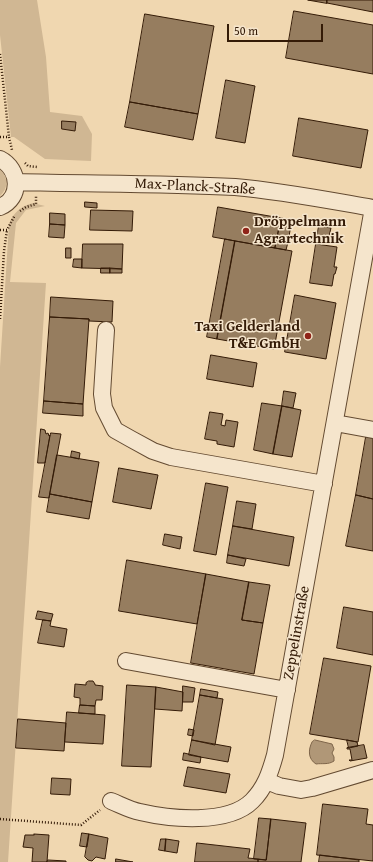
<!DOCTYPE html>
<html>
<head>
<meta charset="utf-8">
<style>
	body { margin:0 }
	#map { position:relative; width:373px; height:862px; overflow:hidden; background:#f0d7b0; font-family:"Gentium Book Plus",serif }
	canvas { display:block }
	.scale { position:absolute; left:227px; top:24px; width:96px; height:18px; box-sizing:border-box; border:2px solid #341b07; border-top:0; padding-left:5px; font-size:12px; line-height:14px; white-space:nowrap; color:#341b07; -webkit-text-stroke:3px #f5e5cc; paint-order:stroke }
</style>
</head>
<body>
<div id="map">
<canvas width="373" height="862"></canvas>
<div class="scale">50 m</div>
</div>
<script>
const ctx = document.querySelector('canvas').getContext('2d');
ctx.lineJoin = 'round';
function fill(path, color) {
  ctx.fillStyle = color;
  ctx.fill(path, 'evenodd');
}
function strokePath(path, color, width, dash) {
  ctx.strokeStyle = color;
  ctx.lineWidth = width;
  ctx.lineCap = dash ? 'butt' : 'round';
  ctx.setLineDash(dash || []);
  ctx.stroke(path);
}
function drawText(font, color, halo, rows, align = 'center') {
  ctx.font = font + ' "Gentium Book Plus",serif';
  ctx.lineWidth = 3;
  ctx.setLineDash([]);
  ctx.textBaseline = 'middle';
  ctx.strokeStyle = halo;
  ctx.fillStyle = color;
  for (const [text, x, y, turn = 0] of rows) {
    ctx.save();
    ctx.translate(x, y);
    ctx.rotate((+turn || 0) * Math.PI / 180);
    ctx.textAlign = isNaN(turn) ? turn : align;
    if (halo) ctx.strokeText(text, 0, 0);
    ctx.fillText(text, 0, 0);
    ctx.restore();
  }
}
fill(new Path2D(`
	M 0,0 L 37,0 L 46,57 L 50,112 L 82,116 L 92,134 L 91,161 L 45,159 L 14,137 L 11,137 L 0,35 Z
	M 0,169 C 8,177 9,188 0,196 Z
	M 33,203 L 45,206 L 26,210 L 16,223 L 10,282 L 46,283 L 8,862 L 0,862 L 0,367 L 9,224 C 13,213 21,206 33,203 Z`), '#d0b793');
const water = new Path2D(`
	M 315,740 L 332,744 L 334,749 L 332,753 L 334,757 L 334,761 C 328,765 322,763 316,764 C 308,759 308,750 312,742 Z`);
fill(water, '#b09777');
strokePath(water, '#7e654a', 1);
const building = new Path2D(`
	M 308,0 L 327,0 L 327,3 Z
	M 327,0 L 373,0 L 373,12 L 327,3 Z
	M 294,11 L 373,25 L 373,74 L 286,58 Z
	M 145,14 L 214,26 L 198,114 L 130,102 Z
	M 226,80 L 255,86 L 245,143 L 216,138 Z
	M 130,102 L 198,114 L 193,140 L 125,127 Z
	M 299,118 L 368,130 L 361,168 L 293,156 Z
	M 62,121 L 76,122 L 75,131 L 62,129 Z
	M 85,202 L 97,203 L 97,208 L 85,207 Z
	M 218,207 L 292,220 L 291,225 L 280,223 L 275,248 L 213,237 Z
	M 91,210 L 133,211 L 132,231 L 90,230 Z
	M 50,213 L 65,214 L 65,225 L 50,224 Z
	M 280,223 L 291,225 L 288,242 L 277,240 Z
	M 50,224 L 65,225 L 64,238 L 49,237 Z
	M 319,226 L 331,228 L 328,240 L 317,238 Z
	M 225,239 L 235,241 L 217,339 L 207,337 Z
	M 277,240 L 288,242 L 286,250 L 275,248 Z
	M 235,241 L 292,251 L 274,349 L 217,339 Z
	M 83,244 L 123,244 L 122,269 L 82,268 Z
	M 316,244 L 337,247 L 334,267 L 337,267 L 335,274 L 334,274 L 332,286 L 310,283 Z
	M 66,248 L 71,248 L 71,258 L 66,258 Z
	M 74,259 L 82,259 L 82,268 L 73,267 Z
	M 101,268 L 110,268 L 110,273 L 101,273 Z
	M 110,268 L 122,269 L 122,273 L 110,273 Z
	M 295,295 L 336,303 L 326,359 L 285,352 Z
	M 51,297 L 113,301 L 112,322 L 89,321 L 89,319 L 50,317 Z
	M 50,317 L 89,319 L 83,404 L 44,401 Z
	M 211,355 L 257,363 L 253,387 L 207,379 Z
	M 284,391 L 296,393 L 293,408 L 282,406 Z
	M 44,401 L 83,404 L 83,416 L 43,413 Z
	M 262,403 L 282,406 L 273,454 L 254,450 Z
	M 282,406 L 301,410 L 292,457 L 273,454 Z
	M 210,412 L 223,414 L 221,425 L 225,426 L 226,420 L 238,422 L 234,447 L 217,444 L 217,441 L 205,439 Z
	M 41,429 L 45,430 L 46,434 L 48,433 L 49,436 L 50,435 L 45,463 L 38,463 Z
	M 51,433 L 61,434 L 49,498 L 39,497 Z
	M 366,437 L 373,438 L 373,499 L 356,495 Z
	M 72,451 L 80,453 L 79,459 L 71,457 Z
	M 57,455 L 99,462 L 92,502 L 50,494 Z
	M 119,468 L 158,475 L 151,509 L 113,502 Z
	M 206,483 L 228,487 L 216,555 L 194,551 Z
	M 50,494 L 92,502 L 89,519 L 47,512 Z
	M 356,495 L 373,499 L 373,551 L 346,546 Z
	M 237,501 L 256,504 L 252,529 L 233,526 Z
	M 233,526 L 294,537 L 289,566 L 228,555 Z
	M 165,534 L 182,537 L 180,549 L 163,545 Z
	M 228,555 L 246,559 L 244,566 L 227,563 Z
	M 127,560 L 206,574 L 197,624 L 119,611 Z
	M 206,574 L 249,582 L 242,620 L 263,623 L 254,674 L 191,663 Z
	M 249,582 L 270,585 L 263,623 L 242,620 Z
	M 344,607 L 373,612 L 373,655 L 337,648 Z
	M 38,611 L 53,614 L 51,621 L 36,619 Z
	M 43,620 L 51,621 L 50,626 L 67,629 L 64,647 L 38,643 Z
	M 324,658 L 371,666 L 358,742 L 310,734 Z
	M 89,681 L 93,681 L 95,684 L 95,685 L 103,686 L 102,700 L 96,700 L 95,706 L 80,705 L 80,698 L 74,697 L 75,684 L 86,685 L 86,683 Z
	M 127,685 L 156,687 L 151,767 L 122,766 Z
	M 183,686 L 195,688 L 193,702 L 183,702 Z
	M 156,687 L 183,692 L 182,711 L 155,709 Z
	M 201,689 L 218,692 L 217,698 L 200,695 Z
	M 200,695 L 223,699 L 215,745 L 192,740 Z
	M 80,705 L 95,706 L 95,714 L 79,713 Z
	M 67,712 L 105,715 L 103,744 L 65,742 Z
	M 18,719 L 66,723 L 64,751 L 16,748 Z
	M 189,729 L 194,730 L 193,736 L 188,735 Z
	M 192,740 L 231,747 L 228,762 L 189,755 Z
	M 347,740 L 357,742 L 358,746 L 349,748 Z
	M 364,745 L 367,758 L 350,761 L 349,760 L 352,760 L 350,749 L 347,749 L 347,748 Z
	M 184,753 L 201,757 L 200,763 L 183,760 Z
	M 188,767 L 230,774 L 226,793 L 184,786 Z
	M 52,778 L 71,779 L 70,795 L 51,794 Z
	M 323,804 L 368,809 L 366,824 L 373,825 L 373,861 L 317,855 Z
	M 259,818 L 271,819 L 266,860 L 254,859 Z
	M 271,819 L 306,823 L 301,862 L 258,862 L 258,859 L 266,860 Z
	M 82,833 L 89,834 L 87,847 L 80,846 Z
	M 34,834 L 49,835 L 47,862 L 32,862 L 33,848 L 23,847 L 25,835 L 34,835 Z
	M 89,834 L 108,838 L 105,859 L 96,857 L 92,861 L 88,860 L 85,857 Z
	M 161,839 L 166,839 L 165,851 L 159,850 Z
	M 166,839 L 179,841 L 177,853 L 165,851 Z
	M 197,843 L 250,849 L 248,858 L 258,859 L 258,862 L 195,862 Z
	M 320,855 L 359,860 L 359,862 L 319,862 Z
	M 116,859 L 133,862 L 116,862 Z
	M 48,860 L 66,861 L 66,862 L 47,862 Z`);
fill(building, '#967d5f');
strokePath(building, '#341b07', 1);
const minor = new Path2D(`
	M 0,159 C 20,169 22,198 0,207
	M 16,182 C 89,184 162,183 235,187 C 281,191 327,200 373,208
	M 106,330 L 102,394 L 104,408 L 115,430 L 131,439 L 153,451 L 171,457 L 324,484
	M 335,423 L 373,430
	M 126,661 L 287,690
	M 267,781 L 279,786 L 301,790 L 312,788 L 373,770
	M 111,801 C 121,805 130,810 140,812 C 170,819 228,825 252,801 C 265,788 270,773 275,755 L 373,208`);
strokePath(minor, '#634a31', 18);
strokePath(new Path2D(`
	M 0,54 L 9,137
	M 0,137 L 9,137 L 12,150
	M 25,163 L 28,166 L 37,167
	M 20,211 L 26,207 L 36,204 L 36,196
	M 0,230 L 7,230 L 15,215
	M 0,319 L 4,251 L 7,230
	M 0,819 L 81,825 L 100,810`), '#341b07', 2.5, [1, 2]);
strokePath(minor, '#f5e5cc', 16);
for (const [x, y, r, color] of [
	[246,231,4,"#8f2418"],
	[308,336,4,"#8f2418"]
]) {
  const dot = new Path2D();
  dot.arc(x, y, r, 0, 2 * Math.PI);
  ctx.fillStyle = color;
  ctx.fill(dot);
  strokePath(dot, '#f5e5cc', 1.5);
}
drawText('15px', '#341b07', '#f5e5cc', [
	["Max-Planck-Straße",195,187,3],
	["Zeppelinstraße",297,633,-80]
]);
drawText('bold 15px', '#341b07', '#f5e5cc', [
	["Dröppelmann",254,222],
	["Agrartechnik",254,239],
	["Taxi Gelderland",300,327,"right"],
	["T&E GmbH",300,344,"right"]
], 'left');
</script>
</body>
</html>
